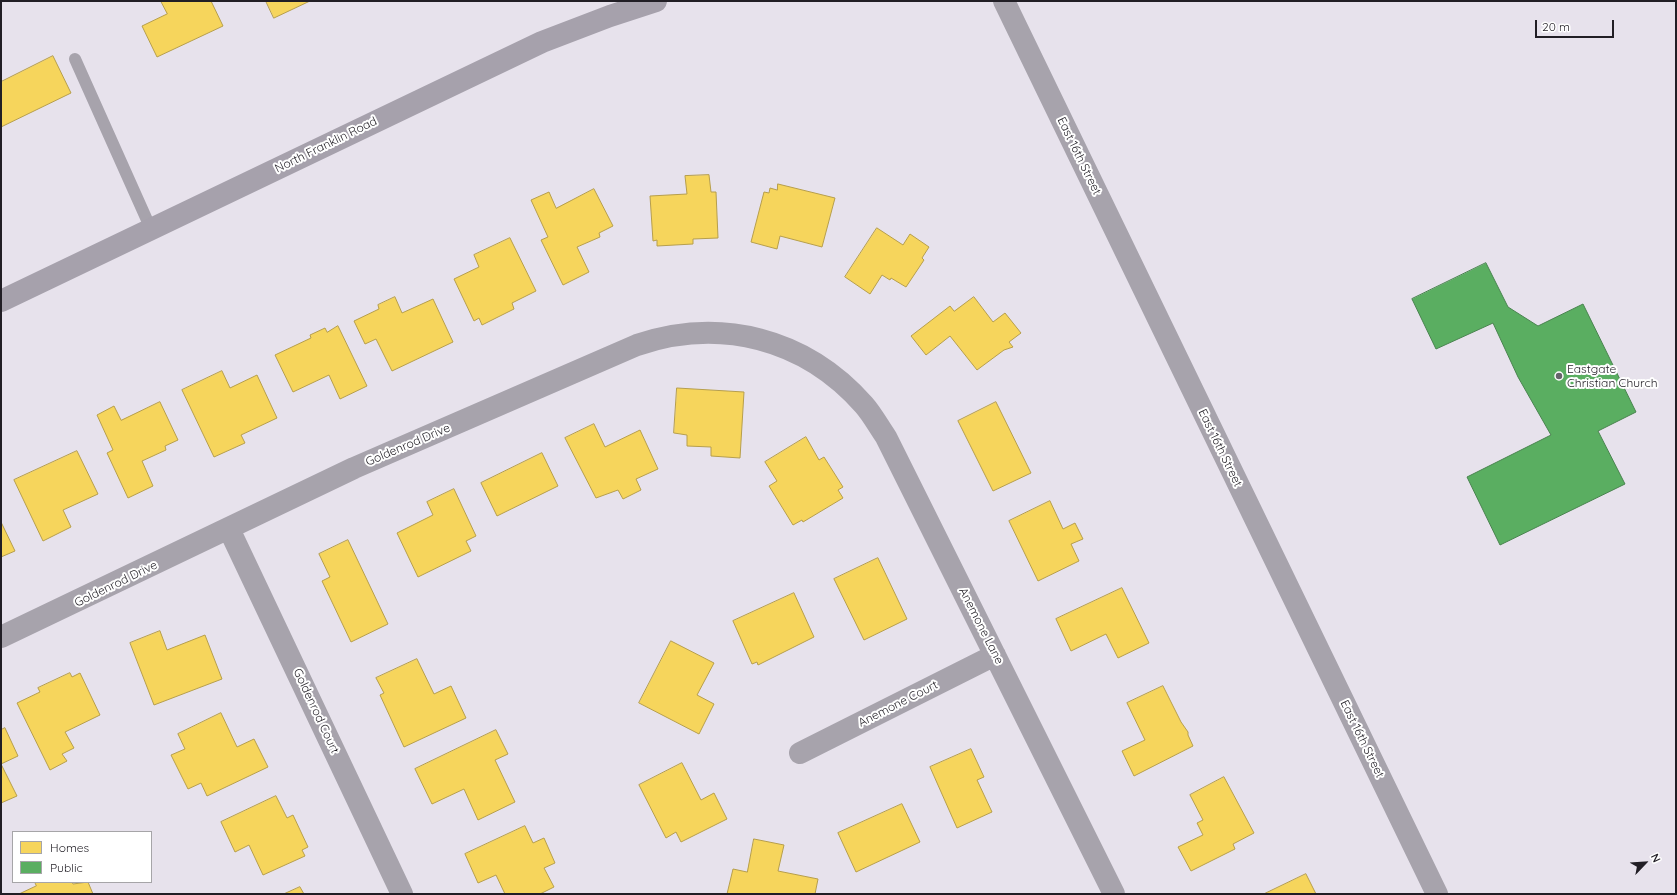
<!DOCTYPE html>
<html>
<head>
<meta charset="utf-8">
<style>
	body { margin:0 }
	#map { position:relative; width:1677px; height:895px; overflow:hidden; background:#e7e2ec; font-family:Quicksand,sans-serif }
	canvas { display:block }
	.frame { position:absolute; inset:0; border:2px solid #211e25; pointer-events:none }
	.legend { position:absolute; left:12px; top:831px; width:140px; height:52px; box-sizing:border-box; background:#fff; border:1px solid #a6a5a8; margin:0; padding:5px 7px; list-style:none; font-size:12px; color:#211e25 }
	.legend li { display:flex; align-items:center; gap:8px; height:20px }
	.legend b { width:20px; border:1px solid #a6a5a8 }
	.north { position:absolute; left:1625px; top:843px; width:40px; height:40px; -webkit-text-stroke:3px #fff; paint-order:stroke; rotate:65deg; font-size:11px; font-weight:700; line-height:16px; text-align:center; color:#211e25 }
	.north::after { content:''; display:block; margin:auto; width:14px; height:18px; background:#211e25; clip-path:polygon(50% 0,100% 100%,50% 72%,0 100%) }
	.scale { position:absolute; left:1535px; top:20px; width:79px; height:18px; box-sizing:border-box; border:2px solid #211e25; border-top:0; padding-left:5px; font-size:12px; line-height:14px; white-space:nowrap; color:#211e25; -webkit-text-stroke:3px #fff; paint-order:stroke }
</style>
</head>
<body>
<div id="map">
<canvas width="1677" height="895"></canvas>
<div class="frame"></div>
<ul class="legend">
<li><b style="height:11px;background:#f6d55c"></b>Homes</li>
<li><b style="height:11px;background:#5aae61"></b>Public</li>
</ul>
<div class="north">N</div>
<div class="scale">20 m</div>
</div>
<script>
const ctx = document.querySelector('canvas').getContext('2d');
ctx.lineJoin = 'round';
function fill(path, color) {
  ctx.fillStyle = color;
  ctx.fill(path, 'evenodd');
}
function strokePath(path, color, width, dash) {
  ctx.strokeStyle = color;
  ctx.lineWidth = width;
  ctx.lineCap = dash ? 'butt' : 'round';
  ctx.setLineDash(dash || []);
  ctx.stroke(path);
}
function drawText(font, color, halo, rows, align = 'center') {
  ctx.font = font + ' Quicksand,sans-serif';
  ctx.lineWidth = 4;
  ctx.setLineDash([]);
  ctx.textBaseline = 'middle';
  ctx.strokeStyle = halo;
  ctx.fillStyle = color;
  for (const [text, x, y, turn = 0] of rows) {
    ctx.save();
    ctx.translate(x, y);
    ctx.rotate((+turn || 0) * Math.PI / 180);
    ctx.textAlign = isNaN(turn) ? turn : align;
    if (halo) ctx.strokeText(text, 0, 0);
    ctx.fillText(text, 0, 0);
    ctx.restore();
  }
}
const homes = new Path2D(`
	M 161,1 L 211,1 L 223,26 L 157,57 L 142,26 L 167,14 Z
	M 266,1 L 310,1 L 274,18 Z
	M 53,56 L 71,93 L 1,127 L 1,82 Z
	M 709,175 L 711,192 L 716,192 L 718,238 L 693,239 L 693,244 L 657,246 L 657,240 L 653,241 L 650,196 L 687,194 L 685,176 Z
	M 778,184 L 835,198 L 822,247 L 780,236 L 777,249 L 751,242 L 764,192 L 769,193 L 770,188 L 777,190 Z
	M 594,189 L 613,226 L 599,233 L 600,237 L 577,247 L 589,272 L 563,285 L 541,240 L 548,237 L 531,200 L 549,192 L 556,208 Z
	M 877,228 L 903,245 L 910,234 L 929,247 L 922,258 L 924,260 L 906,287 L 891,278 L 890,280 L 882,275 L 870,294 L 845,277 Z
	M 510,238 L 536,291 L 512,303 L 514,309 L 482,325 L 479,318 L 474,321 L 454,279 L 479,267 L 474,255 Z
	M 395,297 L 402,313 L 433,299 L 453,342 L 392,371 L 376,339 L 365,344 L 354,321 L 379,309 L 378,305 Z
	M 974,297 L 993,322 L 1005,313 L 1021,333 L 1009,342 L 1013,347 L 1004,350 L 977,370 L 950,336 L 926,355 L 911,336 L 950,306 L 954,311 Z
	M 338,326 L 367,386 L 340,399 L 329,375 L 293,392 L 275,355 L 311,338 L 310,335 L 325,328 L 327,332 Z
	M 222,371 L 230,388 L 257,375 L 277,418 L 241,435 L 245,443 L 214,457 L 182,390 Z
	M 677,388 L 744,392 L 740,458 L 711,456 L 711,447 L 687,446 L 687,435 L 674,433 Z
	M 160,402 L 178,440 L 165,446 L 166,450 L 142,461 L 153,486 L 128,498 L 107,453 L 113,450 L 97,415 L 114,406 L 121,420 Z
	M 996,402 L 1031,473 L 993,491 L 958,421 Z
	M 594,424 L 605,447 L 640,430 L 658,469 L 636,479 L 641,490 L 623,499 L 618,490 L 596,498 L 565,438 Z
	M 806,437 L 819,460 L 824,457 L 843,487 L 838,490 L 843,498 L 803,522 L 802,520 L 793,525 L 769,486 L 777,481 L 765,462 Z
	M 77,451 L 98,494 L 63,510 L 71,527 L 43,541 L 14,480 Z
	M 542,453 L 558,486 L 497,516 L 481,483 Z
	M 454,489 L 476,536 L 466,541 L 471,551 L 418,577 L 397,533 L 433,515 L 427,502 Z
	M 1050,501 L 1063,529 L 1075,523 L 1083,539 L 1071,544 L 1079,561 L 1038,581 L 1009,521 Z
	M 1,522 L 15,551 L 1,557 Z
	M 348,540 L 388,624 L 351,642 L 322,581 L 330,577 L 319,554 Z
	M 878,558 L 907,619 L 864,640 L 834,579 Z
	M 1122,588 L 1149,643 L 1118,658 L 1106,634 L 1071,651 L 1056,619 Z
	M 794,593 L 814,637 L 758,665 L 757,662 L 752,664 L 733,621 Z
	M 160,631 L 167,650 L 205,635 L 222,679 L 154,705 L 130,643 Z
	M 671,641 L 714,663 L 697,695 L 714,704 L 699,734 L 639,703 Z
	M 417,659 L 434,694 L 451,686 L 466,718 L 404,747 L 380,695 L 384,693 L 376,678 Z
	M 70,673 L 72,677 L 80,673 L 100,715 L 65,732 L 74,748 L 62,754 L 67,761 L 50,770 L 17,703 L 40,692 L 38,688 Z
	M 1163,686 L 1181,722 L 1188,732 L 1188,735 L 1193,746 L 1134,776 L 1122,751 L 1145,740 L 1127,703 Z
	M 221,713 L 237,747 L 254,739 L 268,767 L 207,796 L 201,783 L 188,789 L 171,755 L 185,749 L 178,734 Z
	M 5,728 L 18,756 L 1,764 L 17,796 L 1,803 L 1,730 Z
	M 496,730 L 508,754 L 495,760 L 515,802 L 478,820 L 464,789 L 432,804 L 415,769 Z
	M 971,749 L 984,777 L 977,780 L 992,812 L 957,828 L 930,767 Z
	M 682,763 L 701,800 L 714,793 L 727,819 L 681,842 L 676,832 L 666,838 L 639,785 Z
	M 1224,777 L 1254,833 L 1233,844 L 1235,849 L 1191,871 L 1178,847 L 1203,835 L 1197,823 L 1203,820 L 1190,795 Z
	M 276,796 L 287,818 L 293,815 L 308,847 L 302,850 L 305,856 L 263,875 L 249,845 L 235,852 L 221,822 Z
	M 902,804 L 920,842 L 856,872 L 838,833 Z
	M 525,826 L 533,843 L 544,838 L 555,863 L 544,868 L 554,887 L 540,894 L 505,894 L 496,875 L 478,883 L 465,854 Z
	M 754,839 L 784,845 L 778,871 L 818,879 L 815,894 L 727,894 L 733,869 L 747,872 Z
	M 1306,874 L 1316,894 L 1264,894 Z
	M 35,882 L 72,882 L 73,884 L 88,882 L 93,894 L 19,894 L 36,886 Z
	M 300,887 L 304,894 L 284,894 Z`);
fill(homes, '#f6d55c');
strokePath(homes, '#b69e4c', 1);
const public = new Path2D(`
	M 1486,263 L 1508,307 L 1538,326 L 1583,304 L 1636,412 L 1598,431 L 1625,484 L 1500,545 L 1467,477 L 1551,435 L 1518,377 L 1493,323 L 1436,349 L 1412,299 Z`);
fill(public, '#5aae61');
strokePath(public, '#49834f', 1);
strokePath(new Path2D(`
	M 75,59 L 151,229`), '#a7a3ac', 12);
strokePath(new Path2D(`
	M 229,529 L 402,894
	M 1,637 L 354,468 L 637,345 C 720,317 805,338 864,405 C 872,414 879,427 886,437 L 1114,894
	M 800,753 L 995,655`), '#a7a3ac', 22);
strokePath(new Path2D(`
	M 1004,1 L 1437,894`), '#a7a3ac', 22);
strokePath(new Path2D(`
	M 1,301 L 542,42 L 610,16 L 656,1`), '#a6a1ac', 22);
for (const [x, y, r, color] of [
	[1559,376,4,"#66636b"]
]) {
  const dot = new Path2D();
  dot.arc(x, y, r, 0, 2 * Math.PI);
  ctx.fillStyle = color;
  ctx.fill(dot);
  strokePath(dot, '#fff', 1.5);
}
drawText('12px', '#211e25', '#fff', [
	["North Franklin Road",326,145,-26],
	["East 16th Street",1079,156,64],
	["Goldenrod Drive",408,445,-23],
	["East 16th Street",1220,448,64],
	["Goldenrod Drive",116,584,-26],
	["Anemone Lane",981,626,63],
	["Anemone Court",898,704,-27],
	["Goldenrod Court",316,711,65],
	["East 16th Street",1362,739,64]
]);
drawText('12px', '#211e25', '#fff', [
	["Eastgate",1567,369],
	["Christian Church",1567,383]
], 'left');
</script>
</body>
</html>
